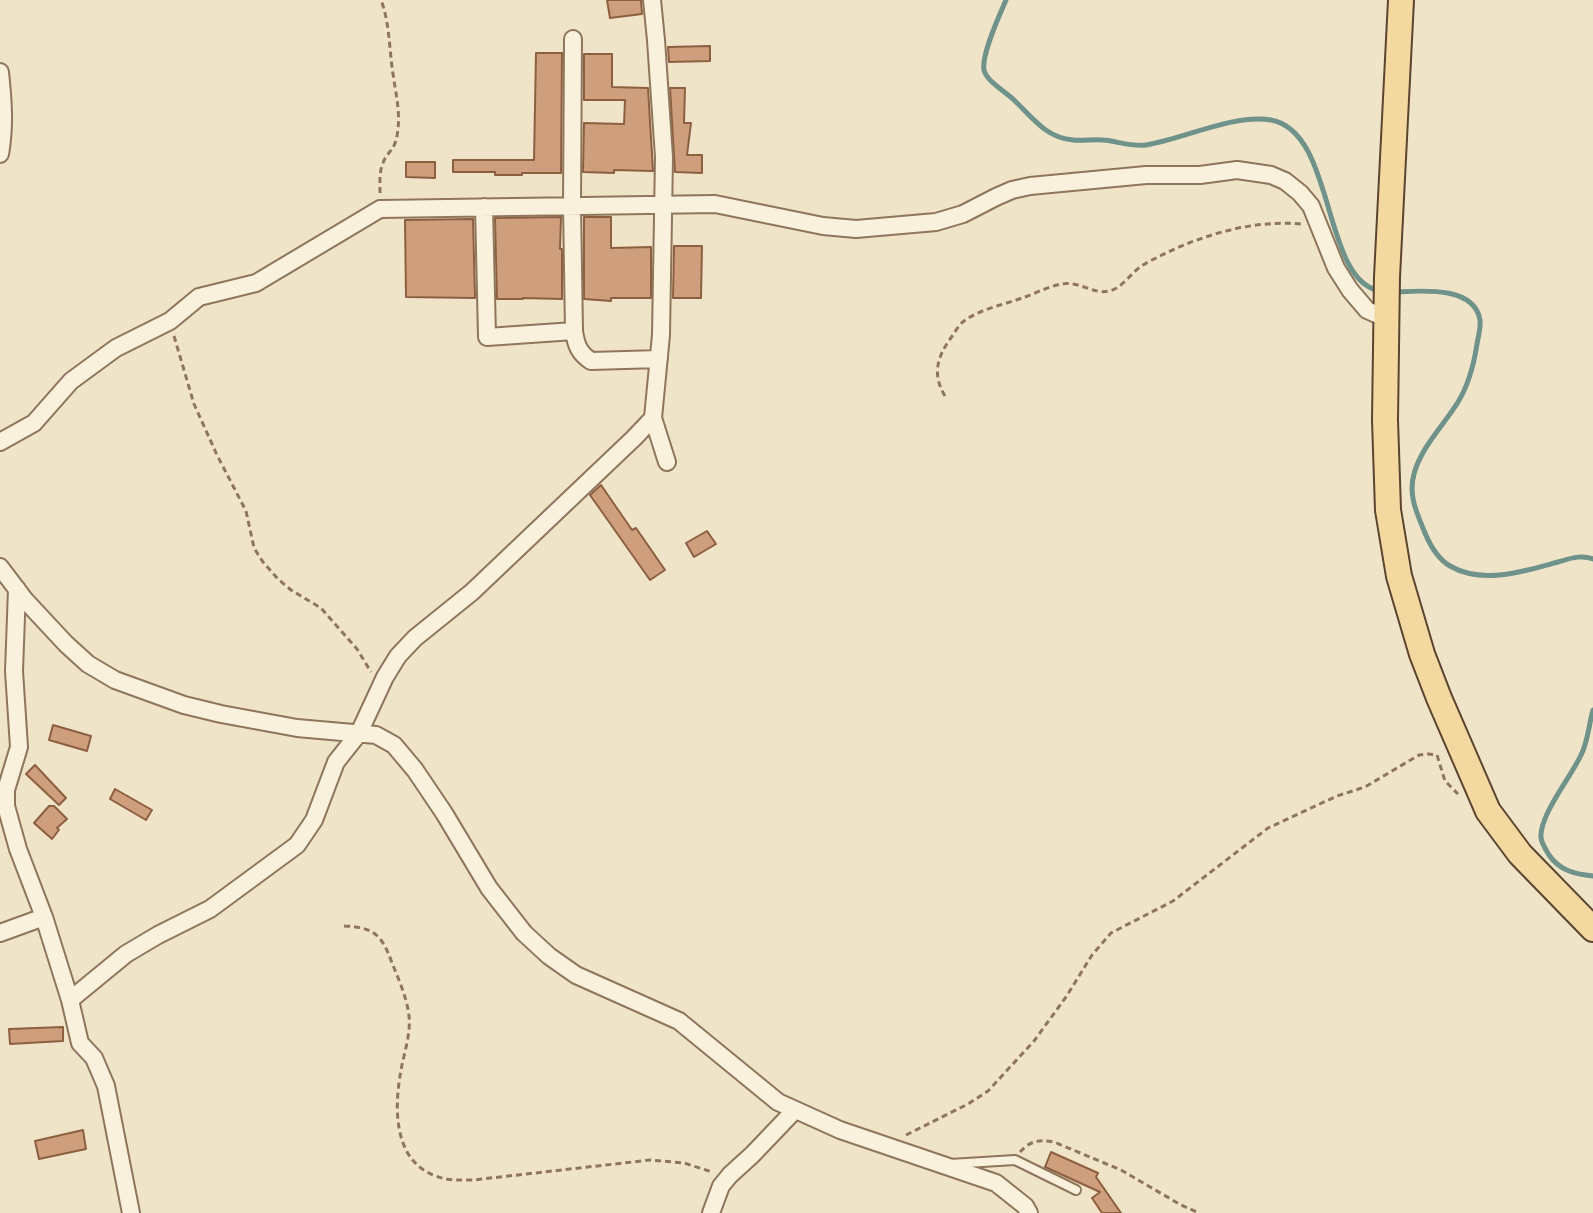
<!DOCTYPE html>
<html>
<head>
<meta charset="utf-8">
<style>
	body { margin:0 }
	canvas { display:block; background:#f0e4c8 }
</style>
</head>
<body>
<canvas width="1593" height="1213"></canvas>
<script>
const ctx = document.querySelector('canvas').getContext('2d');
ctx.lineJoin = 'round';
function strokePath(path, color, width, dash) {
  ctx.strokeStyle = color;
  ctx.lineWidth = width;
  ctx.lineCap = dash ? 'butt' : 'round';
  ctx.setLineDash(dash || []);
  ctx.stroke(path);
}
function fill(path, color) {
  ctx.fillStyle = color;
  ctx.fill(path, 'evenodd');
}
strokePath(new Path2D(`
	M 1006,0 C 1000,14 981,55 984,70 C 987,82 1005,91 1014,100 C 1032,117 1046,138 1073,140 C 1083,141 1093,139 1103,140 C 1117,141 1131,147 1146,145 C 1184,139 1232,114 1271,120 C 1337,132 1321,283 1381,291
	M 1395,292 C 1420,291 1474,285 1480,320 C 1481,328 1478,337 1477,344 C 1474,364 1469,384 1458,402 C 1444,425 1421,447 1414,474 C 1408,496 1417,513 1425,533 C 1430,545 1438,559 1450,566 C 1483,585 1525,571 1558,562 C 1569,559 1581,554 1593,559
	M 1593,710 C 1589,724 1588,740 1582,753 C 1572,776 1539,815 1541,838 C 1542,844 1546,850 1549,855 C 1560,871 1575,874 1593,876`), '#6f938a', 5);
const building = new Path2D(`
	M 607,0 L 641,0 L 642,14 L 610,18 Z
	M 710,46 L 710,61 L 669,62 L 668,47 Z
	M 536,53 L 562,53 L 561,173 L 522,173 L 522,175 L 495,175 L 495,172 L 453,172 L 453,160 L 534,160 Z
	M 584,54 L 612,54 L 612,87 L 648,88 L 653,171 L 614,170 L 614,173 L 583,172 L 584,123 L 624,124 L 625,100 L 584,100 Z
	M 670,88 L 685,88 L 684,123 L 691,123 L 687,155 L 702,155 L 702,173 L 675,172 Z
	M 406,162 L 435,162 L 435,178 L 406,177 Z
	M 561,217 L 560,249 L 562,249 L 562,299 L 523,298 L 523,299 L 497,299 L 495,218 Z
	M 584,217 L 611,217 L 611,248 L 651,247 L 651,298 L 611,298 L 611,301 L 584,299 Z
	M 473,219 L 475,298 L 406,297 L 405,220 Z
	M 674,246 L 702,246 L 701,298 L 673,298 Z
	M 601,485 L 632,530 L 636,528 L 665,570 L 650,580 L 590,495 Z
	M 707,531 L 716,544 L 694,557 L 686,543 Z
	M 53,725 L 91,736 L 87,751 L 49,740 Z
	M 35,765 L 66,798 L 59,805 L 26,774 Z
	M 115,789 L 152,810 L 146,820 L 110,799 Z
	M 49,806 L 54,806 L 67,819 L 57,828 L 59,830 L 52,839 L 34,823 Z
	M 63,1027 L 63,1041 L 10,1044 L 9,1029 Z
	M 83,1130 L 86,1149 L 39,1159 L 35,1141 Z
	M 1051,1152 L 1098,1173 L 1096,1177 L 1121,1213 L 1102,1213 L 1092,1198 L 1100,1192 L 1045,1167 Z`);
fill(building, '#cf9f7d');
strokePath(building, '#8d5f41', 2);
const service = new Path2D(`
	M 950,1164 L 1015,1160 L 1076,1190`);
const minor = new Path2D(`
	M 652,0 L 656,40 L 664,157 L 661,335 L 653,418 L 667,462
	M 573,39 L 572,205 L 574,331 C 576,345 579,353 591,361 L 659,359
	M 0,72 C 3,100 5,126 0,154
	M 484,207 L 487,337 L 574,331
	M 0,442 L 34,423 L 71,381 L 116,348 L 170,321 L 199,297 L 256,283 L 380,209 L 715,204 L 823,226 L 856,229 L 936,222 L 963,214 L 996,197 L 1012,190 L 1030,186 L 1146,175 L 1200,175 L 1237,170 L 1271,175 L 1285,181 L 1300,193 L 1311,206 L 1336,268 L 1350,290 L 1367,310 L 1387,319
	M 0,567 L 25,600 L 66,644 L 88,664 L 115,680 L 184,705 L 221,714 L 297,728 L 376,735 L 394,745 L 415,770 L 444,813 L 489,888 L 524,933 L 549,956 L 576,975 L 679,1021 L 778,1102 L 840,1130 L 996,1183 L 1025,1206 L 1029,1213
	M 17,589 L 14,671 L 19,747 L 6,790 L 6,806 L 18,849 L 44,917 L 70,1000 L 80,1043 L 94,1058 L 106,1086 L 131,1213
	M 0,933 L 44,917
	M 70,1000 L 126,954 L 158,935 L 210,909 L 297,845 L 314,820 L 336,762 L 359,733 L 385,677 L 398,656 L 415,638 L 472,592 L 634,438 L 653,418
	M 711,1213 L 721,1186 L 730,1175 L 752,1155 L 795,1110`);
const primary = new Path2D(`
	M 1401,0 L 1387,277 L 1385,420 L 1388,510 L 1399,576 L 1422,654 L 1439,698 L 1488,811 L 1520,854 L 1593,929`);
strokePath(service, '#8d765c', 12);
strokePath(minor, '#8d765c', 20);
strokePath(primary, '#5b4430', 28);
strokePath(new Path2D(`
	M 380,193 C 380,183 379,172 383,163 C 388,150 394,152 397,136 C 401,114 396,95 393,74 C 389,49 390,24 381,0
	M 174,336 L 194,404 L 217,455 L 246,511 L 254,548 L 263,562 L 278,579 L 291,590 L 321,608 L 357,649 L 371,672
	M 945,396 C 931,373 938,355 953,335 C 956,330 960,324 964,321 C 980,309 1003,305 1022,298 C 1034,294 1049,286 1062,284 C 1080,281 1094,295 1109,291 C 1123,288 1131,272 1143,265 C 1189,239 1247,219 1301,224
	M 344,926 C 374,927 382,935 392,963 C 399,980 407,998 409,1016 C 411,1034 404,1053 401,1070 C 394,1108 393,1161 436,1176 C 448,1181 460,1180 473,1180 L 650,1160 L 684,1163 L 712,1172
	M 906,1135 L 968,1104 L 988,1091 L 1034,1041 L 1066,997 L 1092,955 L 1111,933 L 1173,901 L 1268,828 L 1337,796 L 1365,787 L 1419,755 L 1428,754 L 1437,755 L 1445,781 L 1458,794
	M 1020,1152 C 1030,1141 1039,1139 1054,1142 L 1121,1170 L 1181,1205 L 1199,1213`), '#8d765c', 3, [6, 4]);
strokePath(service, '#faf1dc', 8);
strokePath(minor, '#faf1dc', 16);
strokePath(primary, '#f3d9a0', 24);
</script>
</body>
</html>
